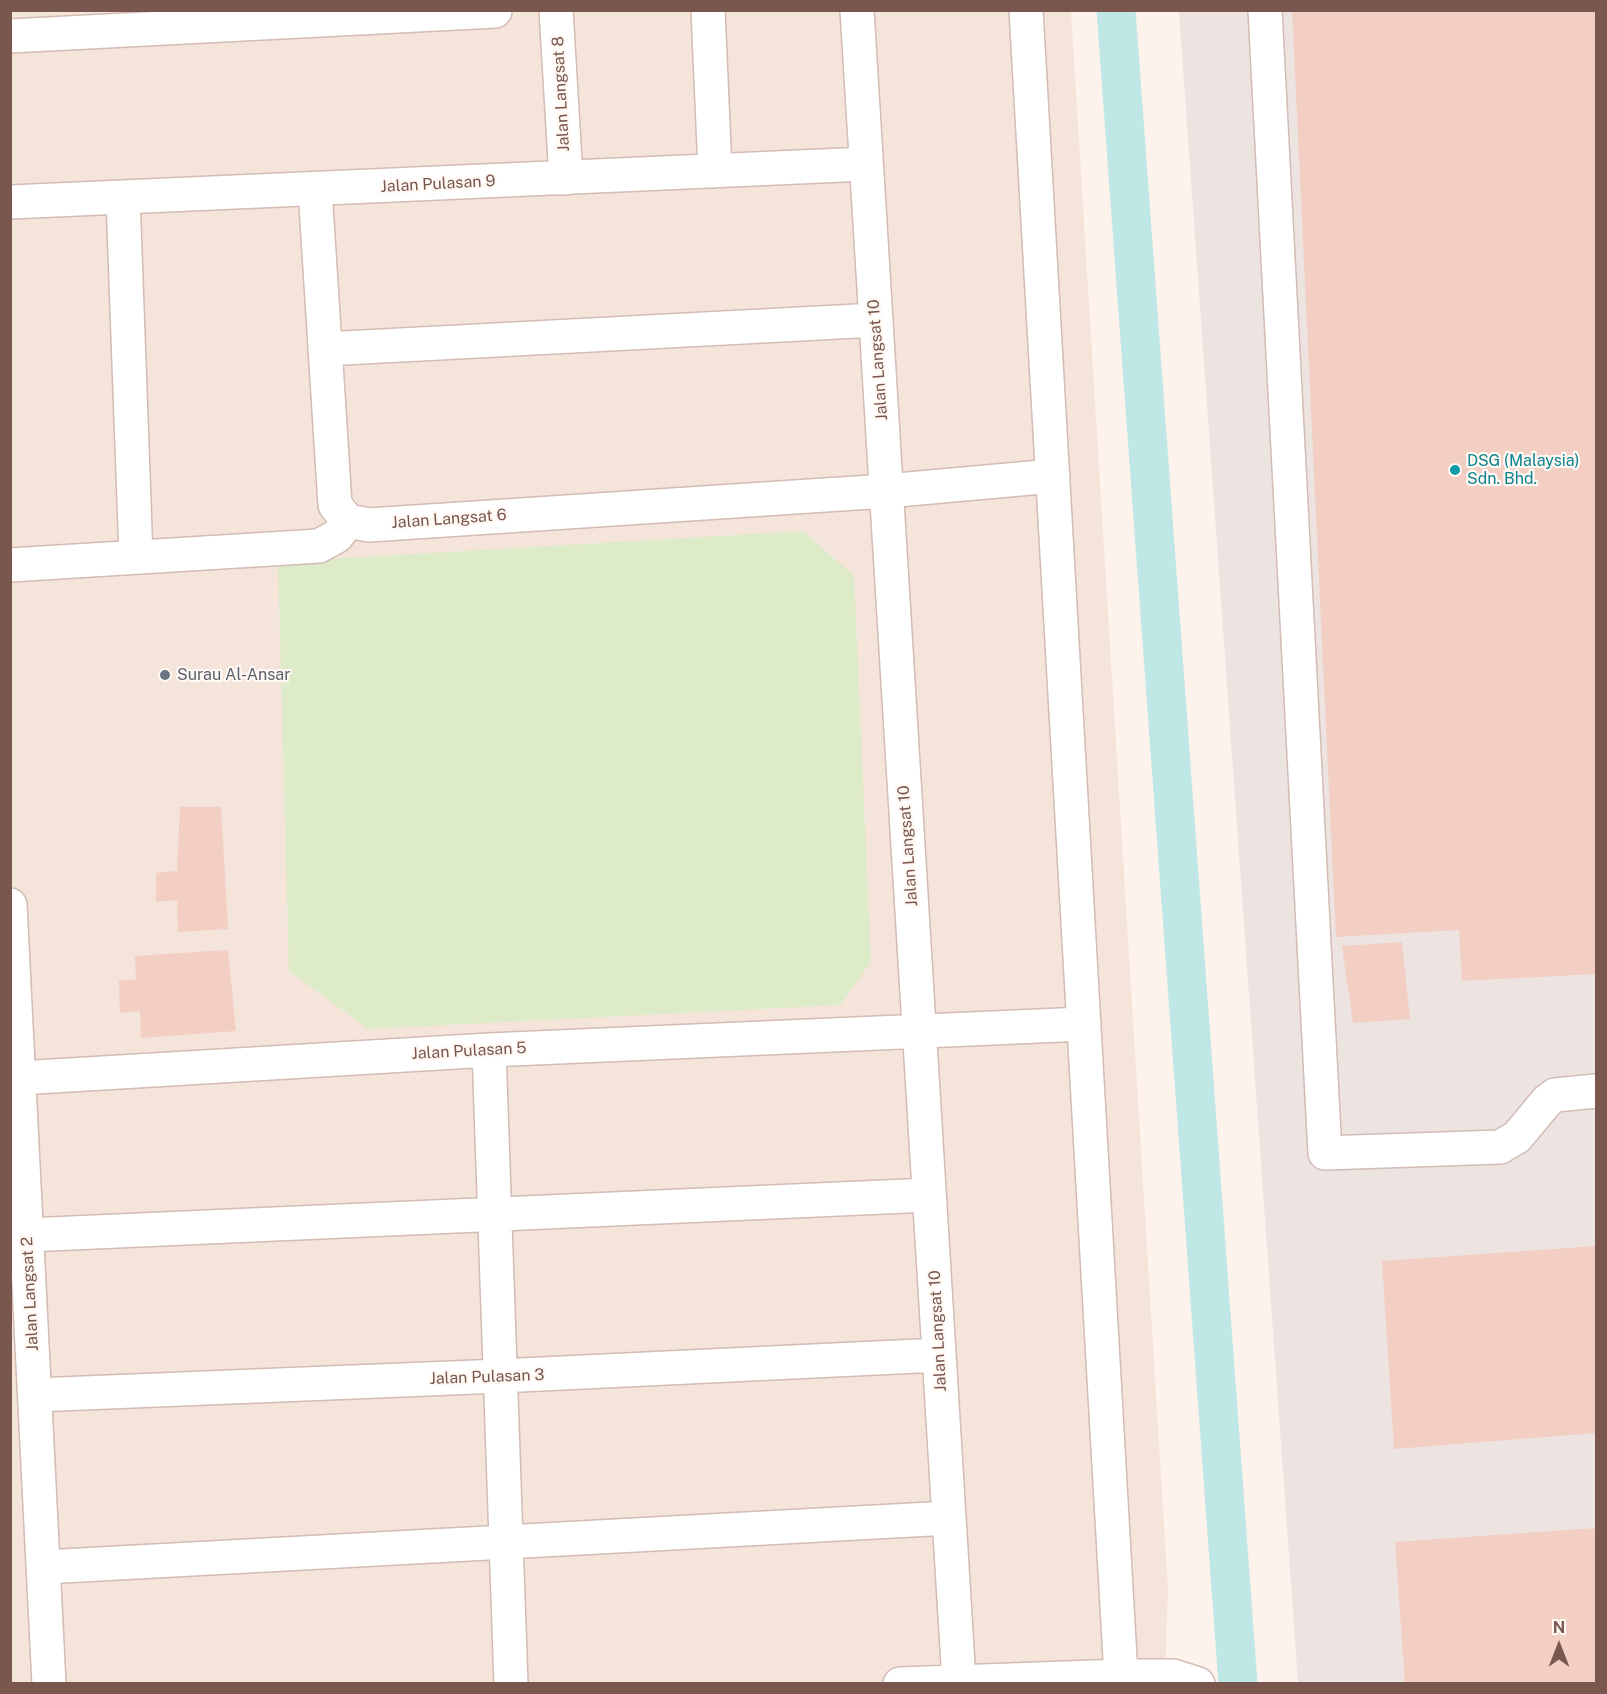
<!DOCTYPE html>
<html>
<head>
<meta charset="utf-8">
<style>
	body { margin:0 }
	#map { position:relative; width:1607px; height:1694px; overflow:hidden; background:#fdf3ec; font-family:"Public Sans",sans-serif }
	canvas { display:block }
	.frame { position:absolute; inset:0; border:12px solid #79564e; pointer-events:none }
	.north { position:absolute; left:1529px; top:1616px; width:60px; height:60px; -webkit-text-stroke:4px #fff8f3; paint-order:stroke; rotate:0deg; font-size:16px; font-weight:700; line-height:24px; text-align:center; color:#79564e }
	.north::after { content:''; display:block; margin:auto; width:21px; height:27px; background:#79564e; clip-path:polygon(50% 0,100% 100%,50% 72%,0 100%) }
</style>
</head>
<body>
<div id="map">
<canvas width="1607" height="1694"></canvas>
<div class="frame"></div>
<div class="north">N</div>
</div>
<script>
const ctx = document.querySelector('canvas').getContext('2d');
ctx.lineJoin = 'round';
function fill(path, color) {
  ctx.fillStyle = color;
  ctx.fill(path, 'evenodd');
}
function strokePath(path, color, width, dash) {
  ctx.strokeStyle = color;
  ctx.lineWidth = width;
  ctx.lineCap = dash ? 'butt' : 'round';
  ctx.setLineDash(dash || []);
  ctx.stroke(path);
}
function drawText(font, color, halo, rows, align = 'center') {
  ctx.font = font + ' "Public Sans",sans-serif';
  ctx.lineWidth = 4.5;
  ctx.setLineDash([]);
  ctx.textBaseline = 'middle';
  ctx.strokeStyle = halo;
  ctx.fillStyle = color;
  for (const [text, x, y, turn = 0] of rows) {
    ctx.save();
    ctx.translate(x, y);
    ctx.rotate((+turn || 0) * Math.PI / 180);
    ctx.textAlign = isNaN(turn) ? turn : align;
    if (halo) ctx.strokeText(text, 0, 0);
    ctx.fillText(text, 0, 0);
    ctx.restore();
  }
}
fill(new Path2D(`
	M 11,11 L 1071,11 L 1168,1589 L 1165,1683 L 11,1684 Z`), '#f5e4da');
fill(new Path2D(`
	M 1179,11 L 1596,11 L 1596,1683 L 1298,1683 Z`), '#ede4e1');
fill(new Path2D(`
	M 803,531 L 854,576 L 871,962 L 840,1005 L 368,1029 L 289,971 L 278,562 Z`), '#ddebc9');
strokePath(new Path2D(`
	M 1116,10 L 1238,1684`), '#bfe7e6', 39);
fill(new Path2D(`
	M 1292,10 L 1596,10 L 1596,974 L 1462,981 L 1459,930 L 1336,937 Z
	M 180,807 L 221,807 L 228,929 L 178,932 L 177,900 L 156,902 L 156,873 L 177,871 Z
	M 1402,942 L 1410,1019 L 1353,1023 L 1342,946 Z
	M 228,950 L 236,1031 L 141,1038 L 140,1011 L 120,1013 L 119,980 L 136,980 L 135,956 Z
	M 1596,1246 L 1596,1433 L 1394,1449 L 1382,1261 Z
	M 1596,1528 L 1596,1684 L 1405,1684 L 1395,1542 Z`), '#f2cec3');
const minor = new Path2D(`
	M 556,10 L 566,178
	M 708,10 L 715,171
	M 857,10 L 959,1681
	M 1026,10 L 1121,1676
	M 1265,10 L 1325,1153 L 1500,1147 L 1517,1137 L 1547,1101 L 1555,1095 L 1596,1091
	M 10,36 L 495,11
	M 315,189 L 335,505 L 348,521 L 369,525 L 886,491 L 1053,476
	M 123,197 L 136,557
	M 10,202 L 866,164
	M 325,349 L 876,320
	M 10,565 L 319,546 L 337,536 L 348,521
	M 10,905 L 49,1684
	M 489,1050 L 511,1684
	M 19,1078 L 489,1050 L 1084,1024
	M 27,1235 L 929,1195
	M 35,1395 L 500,1376 L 939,1355
	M 44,1567 L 949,1518
	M 900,1684 L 1121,1676 L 1173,1676 L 1198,1684`);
strokePath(minor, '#d2bcb3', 36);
strokePath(minor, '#fff', 33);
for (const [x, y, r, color] of [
	[1455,470,6,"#0f9aa8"],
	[165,675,6,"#6b7280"]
]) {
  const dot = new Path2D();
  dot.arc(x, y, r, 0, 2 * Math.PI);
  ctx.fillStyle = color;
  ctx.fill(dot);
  strokePath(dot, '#fff8f3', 2);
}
drawText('16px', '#79564e', '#fff8f3', [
	["Jalan Langsat 8",561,94,-93],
	["Jalan Pulasan 9",438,184,-3],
	["Jalan Langsat 10",878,360,-94],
	["Jalan Langsat 6",449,519,-4],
	["Jalan Langsat 10",908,846,-94],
	["Jalan Pulasan 5",469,1051,-3],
	["Jalan Langsat 2",30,1294,-93],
	["Jalan Langsat 10",938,1331,-93],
	["Jalan Pulasan 3",487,1377,-2]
]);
drawText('16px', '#0d838f', '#fff8f3', [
	["DSG (Malaysia)",1467,461],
	["Sdn. Bhd.",1467,479]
], 'left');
drawText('16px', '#5b616d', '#fff8f3', [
	["Surau Al-Ansar",177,675]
], 'left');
</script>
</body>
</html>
